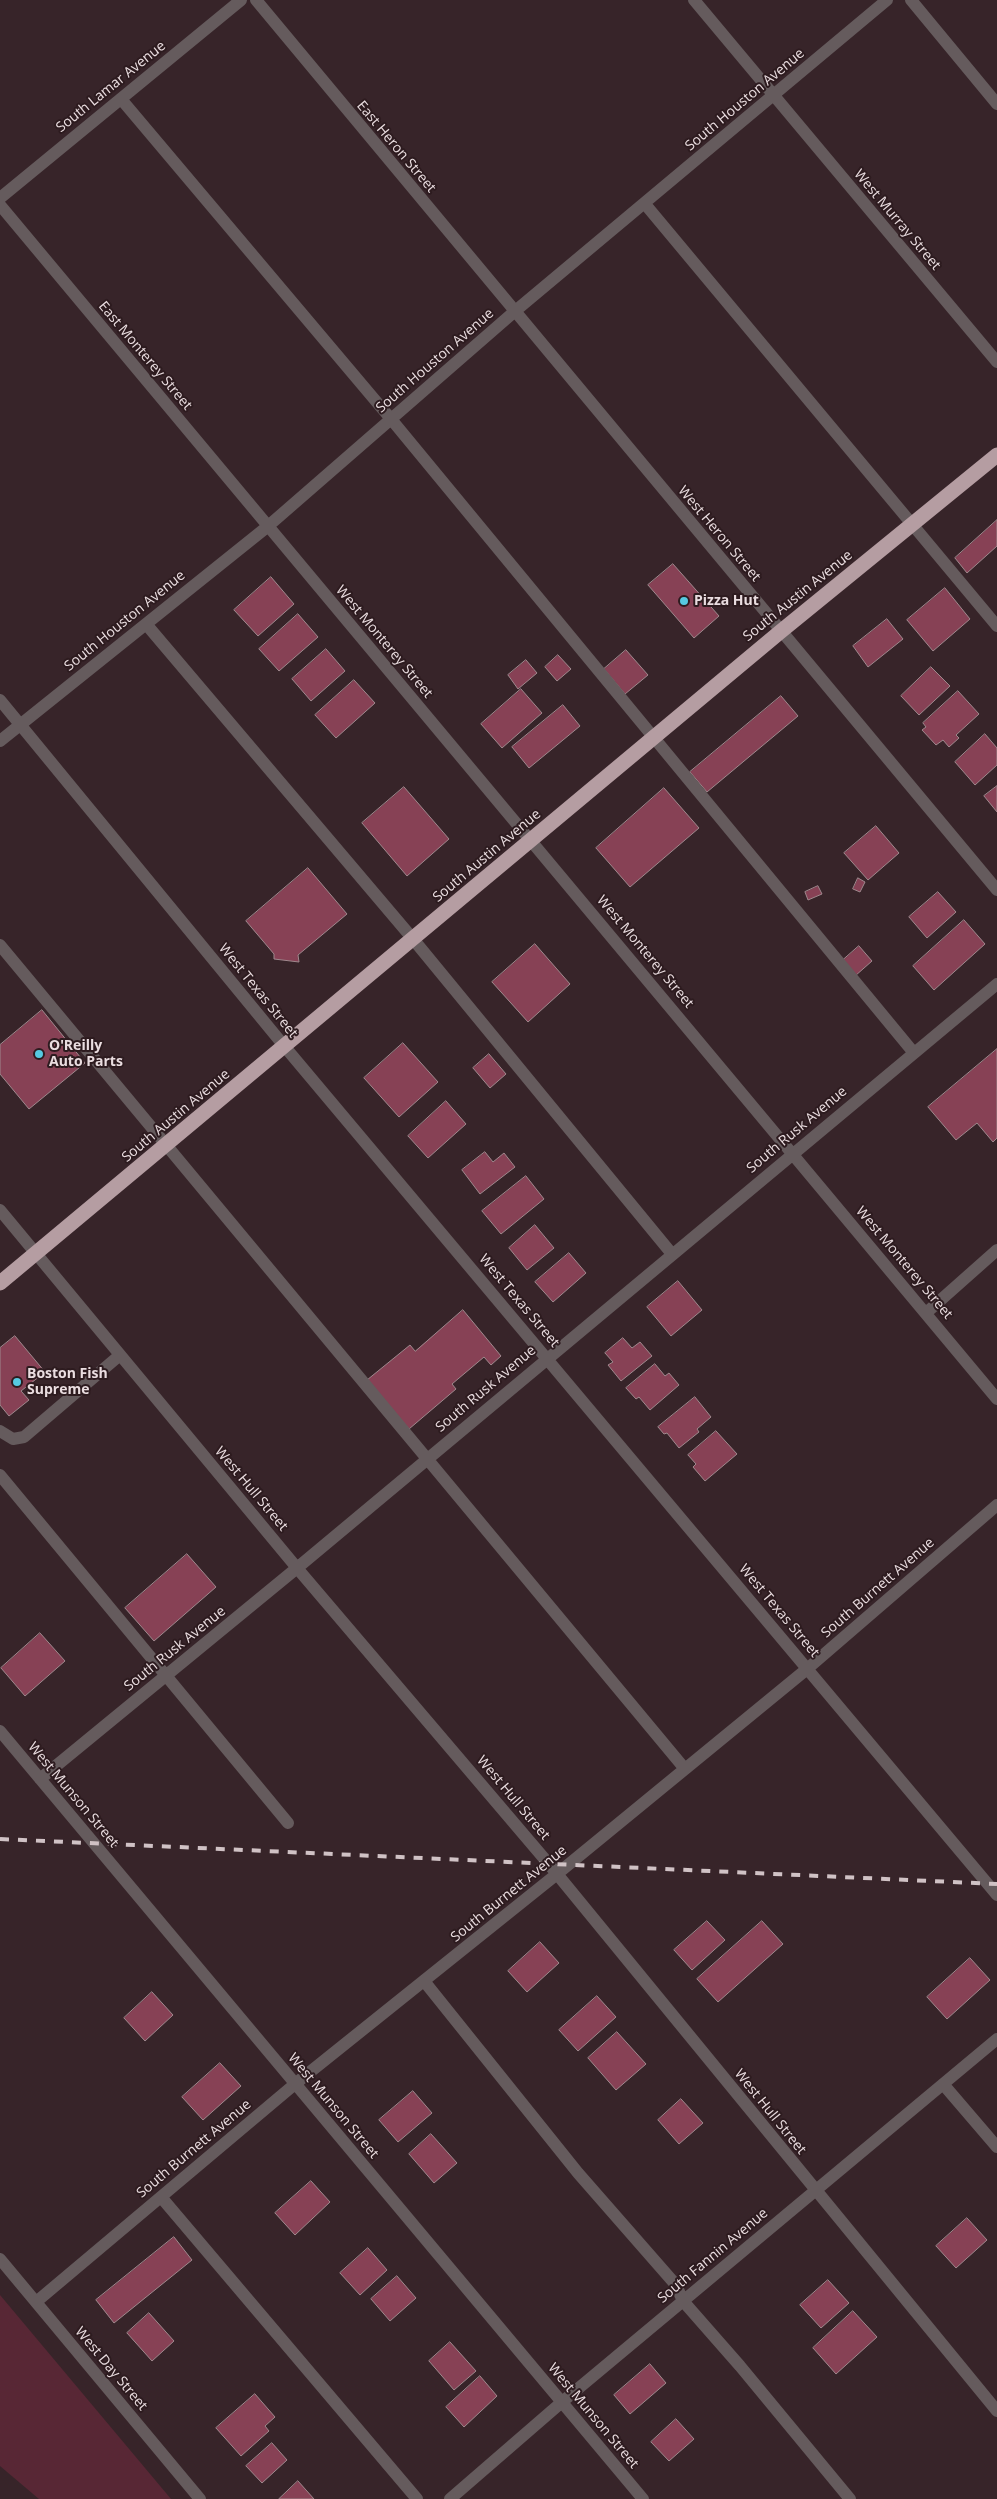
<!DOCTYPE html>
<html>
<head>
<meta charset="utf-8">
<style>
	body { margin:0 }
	canvas { display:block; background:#372429 }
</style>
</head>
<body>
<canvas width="997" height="2499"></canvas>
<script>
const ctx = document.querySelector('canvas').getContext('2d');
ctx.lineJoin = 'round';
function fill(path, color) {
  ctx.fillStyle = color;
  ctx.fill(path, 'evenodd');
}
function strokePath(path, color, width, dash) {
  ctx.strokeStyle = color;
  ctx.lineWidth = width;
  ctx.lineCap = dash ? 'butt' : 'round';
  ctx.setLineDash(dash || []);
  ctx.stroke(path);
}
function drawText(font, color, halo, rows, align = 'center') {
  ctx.font = font + ' "Open Sans",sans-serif';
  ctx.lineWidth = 4;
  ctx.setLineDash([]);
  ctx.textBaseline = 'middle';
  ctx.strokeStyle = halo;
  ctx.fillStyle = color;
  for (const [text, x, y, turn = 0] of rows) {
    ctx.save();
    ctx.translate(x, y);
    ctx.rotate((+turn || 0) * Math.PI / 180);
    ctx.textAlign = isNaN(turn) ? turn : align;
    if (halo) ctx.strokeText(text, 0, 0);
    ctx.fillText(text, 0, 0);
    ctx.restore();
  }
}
fill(new Path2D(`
	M 0,2295 L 171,2499 L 39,2499 L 0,2466 Z`), '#582735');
const building = new Path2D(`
	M 997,520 L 997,546 L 967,573 L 955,558 Z
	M 673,564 L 719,616 L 694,638 L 648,585 Z
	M 271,577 L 294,604 L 258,636 L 234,610 Z
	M 945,588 L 970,619 L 933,651 L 907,620 Z
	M 298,614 L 318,637 L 279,671 L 259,649 Z
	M 887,619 L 903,639 L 868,667 L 853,646 Z
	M 326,649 L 345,671 L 311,701 L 292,679 Z
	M 626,650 L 648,675 L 625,694 L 604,669 Z
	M 558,655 L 571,669 L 557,681 L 545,667 Z
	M 526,660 L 537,673 L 518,689 L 508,675 Z
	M 931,667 L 950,686 L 919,715 L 901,696 Z
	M 354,680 L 375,703 L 336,738 L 315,715 Z
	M 521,689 L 542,713 L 502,748 L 481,724 Z
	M 958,691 L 979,714 L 956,735 L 959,738 L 949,747 L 943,740 L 936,745 L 922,730 L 926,727 L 923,723 Z
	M 781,696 L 798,716 L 707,792 L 690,772 Z
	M 563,705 L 580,726 L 529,768 L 512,747 Z
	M 985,734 L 997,748 L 997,765 L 975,785 L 955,762 Z
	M 997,786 L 997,812 L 984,796 Z
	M 404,787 L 449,839 L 407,876 L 362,823 Z
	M 664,788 L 699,828 L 630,887 L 596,848 Z
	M 876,826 L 899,853 L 868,880 L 844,853 Z
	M 308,868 L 347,914 L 298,955 L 299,962 L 274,959 L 274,954 L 246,921 Z
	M 858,878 L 865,882 L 860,892 L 853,889 Z
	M 818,886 L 822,894 L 808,900 L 805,892 Z
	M 938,892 L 956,912 L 927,938 L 909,917 Z
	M 964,920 L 985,944 L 934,990 L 913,966 Z
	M 535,944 L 570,984 L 528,1022 L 492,982 Z
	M 859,946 L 872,961 L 855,976 L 842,961 Z
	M 42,1010 L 85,1063 L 29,1109 L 0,1074 L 0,1045 Z
	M 403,1043 L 438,1082 L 399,1117 L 364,1078 Z
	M 997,1049 L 997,1138 L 993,1142 L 977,1123 L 956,1140 L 928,1107 Z
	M 489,1054 L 506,1074 L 490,1088 L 473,1068 Z
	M 446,1101 L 466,1124 L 428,1158 L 408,1136 Z
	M 485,1152 L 493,1162 L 504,1153 L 515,1167 L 480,1194 L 462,1170 Z
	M 526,1176 L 544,1199 L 501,1234 L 482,1211 Z
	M 535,1225 L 554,1248 L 527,1270 L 509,1248 Z
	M 569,1253 L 586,1273 L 553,1302 L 535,1282 Z
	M 678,1281 L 702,1310 L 671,1336 L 647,1307 Z
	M 463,1310 L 501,1356 L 491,1365 L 484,1357 L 452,1384 L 456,1389 L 409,1429 L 367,1380 L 410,1345 L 415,1351 Z
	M 15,1336 L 45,1372 L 21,1391 L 29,1400 L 9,1416 L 0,1405 L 0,1348 Z
	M 623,1338 L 632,1348 L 640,1342 L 652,1356 L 621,1381 L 608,1365 L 613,1362 L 605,1353 Z
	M 655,1364 L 665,1376 L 669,1373 L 679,1385 L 650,1410 L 639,1397 L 636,1399 L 626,1388 Z
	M 695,1397 L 711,1417 L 697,1429 L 699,1432 L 679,1448 L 667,1433 L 664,1434 L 658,1427 Z
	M 716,1431 L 737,1454 L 705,1481 L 693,1467 L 696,1464 L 688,1455 Z
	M 187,1554 L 216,1587 L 154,1641 L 125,1608 Z
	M 40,1633 L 65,1661 L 25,1696 L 1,1668 Z
	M 707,1921 L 725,1940 L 692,1970 L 674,1950 Z
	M 762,1921 L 783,1944 L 718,2002 L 697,1979 Z
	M 540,1942 L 559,1963 L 527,1992 L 508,1971 Z
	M 970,1958 L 990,1980 L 947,2019 L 927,1997 Z
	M 152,1992 L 173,2015 L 145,2041 L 124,2018 Z
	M 597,1996 L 616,2017 L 578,2051 L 559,2030 Z
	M 617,2032 L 646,2064 L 616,2090 L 588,2058 Z
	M 220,2063 L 241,2086 L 203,2120 L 182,2097 Z
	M 413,2091 L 432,2113 L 398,2142 L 379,2120 Z
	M 681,2099 L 703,2123 L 679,2144 L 658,2120 Z
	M 431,2134 L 457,2163 L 434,2183 L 409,2154 Z
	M 311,2181 L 330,2202 L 295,2235 L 275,2213 Z
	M 967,2218 L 987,2240 L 956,2268 L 936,2246 Z
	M 174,2237 L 192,2260 L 114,2323 L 96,2300 Z
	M 368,2248 L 387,2270 L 360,2295 L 340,2273 Z
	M 397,2276 L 416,2298 L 390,2321 L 371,2299 Z
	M 828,2280 L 849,2303 L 821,2328 L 800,2305 Z
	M 853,2311 L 877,2337 L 836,2374 L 813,2348 Z
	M 149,2313 L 174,2341 L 152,2361 L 127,2333 Z
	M 450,2342 L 476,2371 L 454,2390 L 429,2361 Z
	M 650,2364 L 666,2383 L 630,2414 L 614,2395 Z
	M 480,2376 L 497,2396 L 464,2427 L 446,2407 Z
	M 255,2394 L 275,2417 L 265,2426 L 269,2431 L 241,2456 L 216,2428 Z
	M 676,2419 L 694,2439 L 669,2461 L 651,2442 Z
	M 272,2443 L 287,2460 L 262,2483 L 246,2466 Z
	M 298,2481 L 314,2499 L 279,2499 Z`);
fill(building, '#874155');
strokePath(building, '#9f888d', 1);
strokePath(new Path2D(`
	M 256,0 L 997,890
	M 694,0 L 997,362
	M 911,0 L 997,104
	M 121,99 L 391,419 L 914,1053
	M 0,198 L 241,0
	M 645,204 L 997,626
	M 0,205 L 997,1399
	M 146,624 L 413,939 L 672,1254
	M 0,700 L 285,1047 L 997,1895
	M 0,741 L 267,527 L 514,312 L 887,0
	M 0,945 L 685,1769
	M 0,1210 L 297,1568 L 548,1863 L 997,2411
	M 926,1313 L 997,1250
	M 0,1431 L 13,1439 L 24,1437 L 120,1355
	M 0,1475 L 288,1823
	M 0,1731 L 643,2499
	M 40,1779 L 297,1568 L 997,984
	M 424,1981 L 578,2173 L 676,2285 L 683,2301 L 740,2366 L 850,2499
	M 943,2084 L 997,2147
	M 161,2197 L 417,2499
	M 0,2259 L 200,2499
	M 36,2302 L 295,2084 L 557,1874 L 807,1669 L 997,1505
	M 450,2499 L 562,2402 L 997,2039`), '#655b5d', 12);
strokePath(new Path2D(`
	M 0,1283 L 780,632 L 997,455`), '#b59da2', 15);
strokePath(new Path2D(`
	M 0,1839 L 997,1884`), '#d0c2c5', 4, [9, 9]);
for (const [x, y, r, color] of [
	[684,601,5,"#56c9e1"],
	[39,1054,5,"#56c9e1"],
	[17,1382,5,"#56c9e1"]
]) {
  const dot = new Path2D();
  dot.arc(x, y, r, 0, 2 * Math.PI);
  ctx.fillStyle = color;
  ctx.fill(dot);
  strokePath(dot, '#2d1b1f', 2);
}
drawText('14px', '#eadde0', '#2d1b1f', [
	["South Lamar Avenue",111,87,-39],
	["South Houston Avenue",745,100,-40],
	["East Heron Street",396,147,50],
	["West Murray Street",897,220,50],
	["East Monterey Street",145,356,50],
	["South Houston Avenue",435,361,-41],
	["West Heron Street",719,534,50],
	["South Austin Avenue",798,596,-39],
	["South Houston Avenue",125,621,-39],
	["West Monterey Street",384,642,50],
	["South Austin Avenue",487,856,-40],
	["West Monterey Street",645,952,50],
	["West Texas Street",258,991,51],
	["South Austin Avenue",176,1116,-40],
	["South Rusk Avenue",797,1130,-40],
	["West Monterey Street",904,1263,50],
	["West Texas Street",519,1301,50],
	["South Rusk Avenue",486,1389,-40],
	["West Hull Street",251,1489,50],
	["South Burnett Avenue",878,1588,-41],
	["West Texas Street",779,1611,50],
	["South Rusk Avenue",175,1649,-39],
	["West Munson Street",73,1795,50],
	["West Hull Street",513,1798,50],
	["South Burnett Avenue",509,1894,-39],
	["West Munson Street",333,2106,50],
	["West Hull Street",770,2112,51],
	["South Burnett Avenue",194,2149,-40],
	["South Fannin Avenue",713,2256,-40],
	["West Day Street",111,2369,50],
	["West Munson Street",593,2416,50]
]);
drawText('bold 14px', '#eadde0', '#2d1b1f', [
	["Pizza Hut",694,601],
	["O'Reilly",49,1046],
	["Auto Parts",49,1062],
	["Boston Fish",27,1374],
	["Supreme",27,1390]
], 'left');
</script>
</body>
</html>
